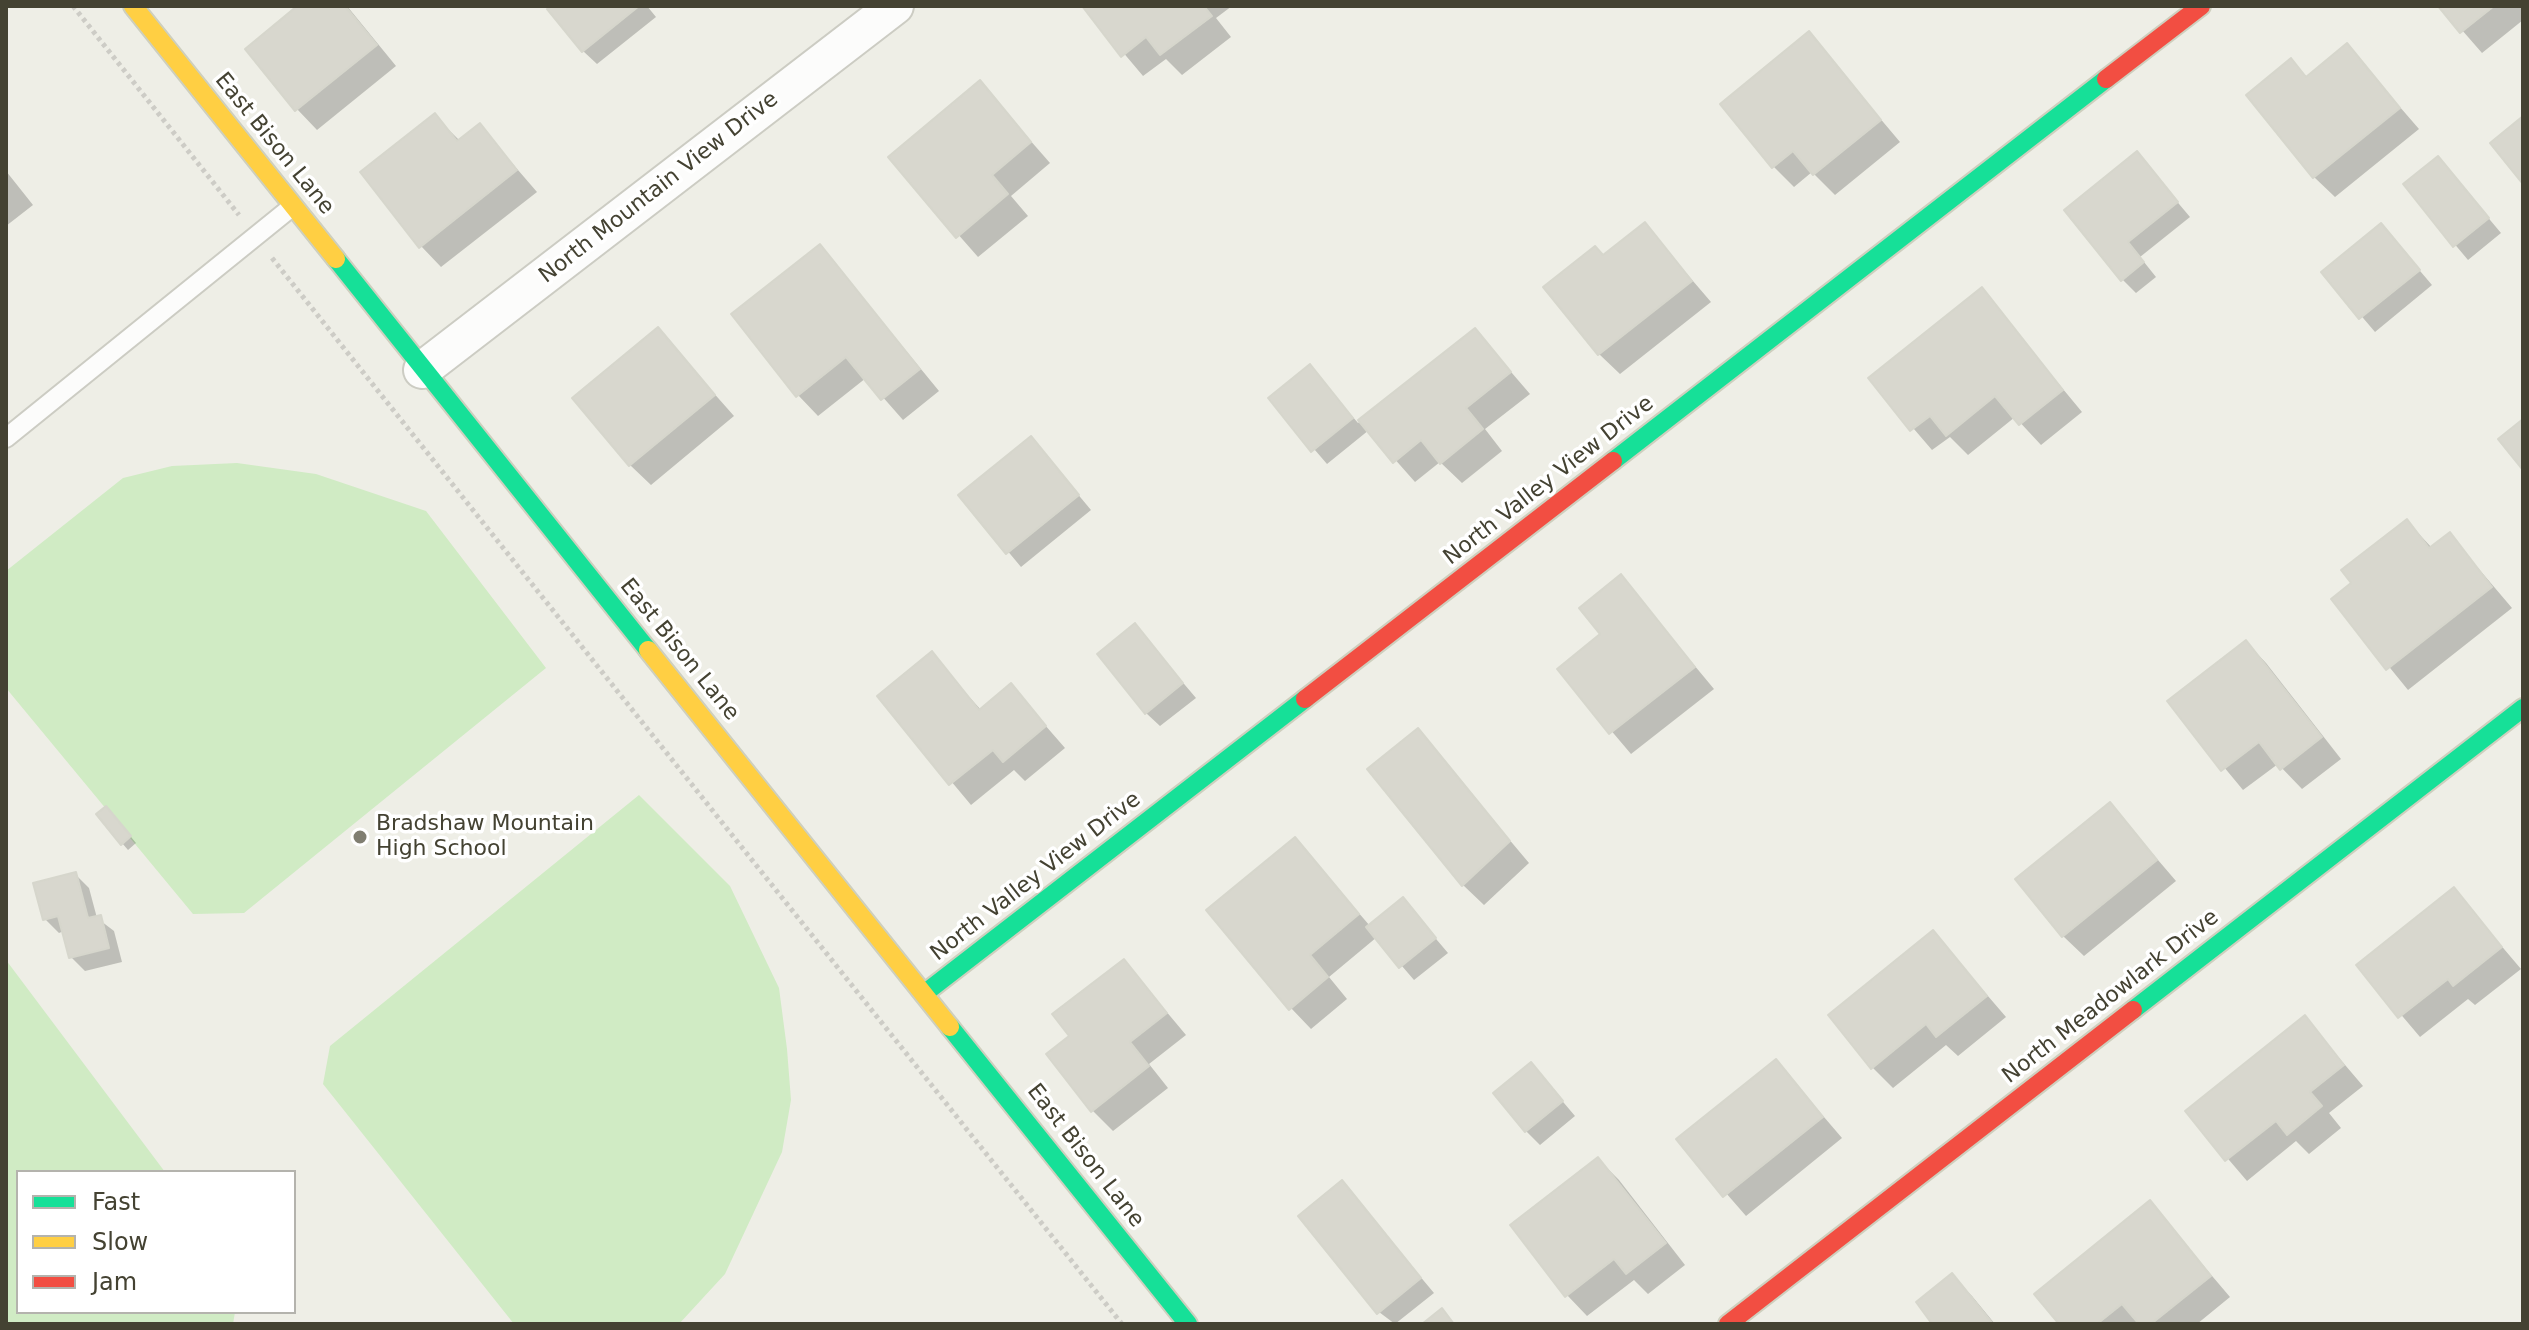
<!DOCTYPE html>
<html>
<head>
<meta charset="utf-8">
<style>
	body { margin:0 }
	#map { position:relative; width:2529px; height:1330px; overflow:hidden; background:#eeeee6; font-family:"DejaVu Sans",sans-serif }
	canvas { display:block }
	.frame { position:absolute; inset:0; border:8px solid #444232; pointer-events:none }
	.legend { position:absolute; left:16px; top:1170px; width:280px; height:144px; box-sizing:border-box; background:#fff; border:2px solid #b4b3ad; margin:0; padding:10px 14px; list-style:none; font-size:24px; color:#444232 }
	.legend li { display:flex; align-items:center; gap:16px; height:40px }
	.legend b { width:40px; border:2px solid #b4b3ad }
</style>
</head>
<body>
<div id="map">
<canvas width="2529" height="1330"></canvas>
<div class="frame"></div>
<ul class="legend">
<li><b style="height:10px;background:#16e098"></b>Fast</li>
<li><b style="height:10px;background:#ffcf43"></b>Slow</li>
<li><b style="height:10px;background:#f24e42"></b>Jam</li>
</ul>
</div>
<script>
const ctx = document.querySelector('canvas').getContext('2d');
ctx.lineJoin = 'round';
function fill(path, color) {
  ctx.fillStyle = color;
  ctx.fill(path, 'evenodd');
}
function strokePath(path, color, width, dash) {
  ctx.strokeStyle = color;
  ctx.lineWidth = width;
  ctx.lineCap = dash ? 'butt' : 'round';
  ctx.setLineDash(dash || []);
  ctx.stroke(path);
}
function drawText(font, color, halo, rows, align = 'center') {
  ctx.font = font + ' "DejaVu Sans",sans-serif';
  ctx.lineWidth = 7;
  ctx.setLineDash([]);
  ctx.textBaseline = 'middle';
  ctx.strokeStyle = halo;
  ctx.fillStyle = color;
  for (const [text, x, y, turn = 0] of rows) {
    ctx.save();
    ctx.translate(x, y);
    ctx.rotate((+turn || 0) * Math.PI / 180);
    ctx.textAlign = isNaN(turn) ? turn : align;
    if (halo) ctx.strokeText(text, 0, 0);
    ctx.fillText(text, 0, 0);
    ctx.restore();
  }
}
fill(new Path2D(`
	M 237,463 L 316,474 L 426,511 L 546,668 L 244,913 L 193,914 L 6,688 L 6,571 L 123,478 L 172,466 Z
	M 639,795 L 730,886 L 779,988 L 787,1049 L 791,1100 L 782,1152 L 725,1274 L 679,1324 L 514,1324 L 323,1084 L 330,1046 Z
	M 6,960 L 165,1172 L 18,1172 L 18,1312 L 235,1312 L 233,1324 L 6,1324 Z`), '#d0ebc4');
fill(new Path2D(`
	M 300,6 L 347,6 L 396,66 L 317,130 L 297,109 Z
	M 554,6 L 647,6 L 656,17 L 597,64 L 583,51 Z
	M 1084,6 L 1232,6 L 1216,18 L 1231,37 L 1182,75 L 1166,59 L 1143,76 Z
	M 2441,6 L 2523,6 L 2523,20 L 2482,53 Z
	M 1809,34 L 1900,142 L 1835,195 L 1812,172 L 1794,187 L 1773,166 Z
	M 2347,46 L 2419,129 L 2335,197 L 2314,177 L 2291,61 L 2308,78 Z
	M 980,83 L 1050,163 L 1011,196 L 1028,216 L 978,257 L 891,158 Z
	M 435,116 L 460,141 L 480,126 L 537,192 L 441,267 L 421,246 Z
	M 2136,153 L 2190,217 L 2140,257 L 2156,277 L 2136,293 L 2122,279 Z
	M 2438,158 L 2501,233 L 2468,260 L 2405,185 Z
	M 6,171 L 33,205 L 6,226 Z
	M 1645,225 L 1711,302 L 1620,374 L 1599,354 L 1604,257 Z
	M 2381,225 L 2432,285 L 2375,332 L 2324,272 Z
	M 820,246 L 939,391 L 903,420 L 866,378 L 818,416 L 798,395 Z
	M 1981,290 L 2082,412 L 2041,445 L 2015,417 L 1968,455 L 1950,437 L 1932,450 L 1871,379 Z
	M 658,330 L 734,416 L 651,485 L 630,465 Z
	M 1475,330 L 1530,394 L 1485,429 L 1502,451 L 1462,483 L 1440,462 L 1415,482 L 1369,430 L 1327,464 L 1271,399 L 1310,367 L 1358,423 Z
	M 1031,438 L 1091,510 L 1021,567 L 961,495 Z
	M 2407,521 L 2432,548 L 2450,535 L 2512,608 L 2408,690 L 2334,599 L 2354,584 Z
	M 1621,577 L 1714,689 L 1631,754 L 1559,669 L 1603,635 Z
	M 1135,626 L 1196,698 L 1160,726 L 1146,713 Z
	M 2246,642 L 2266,663 L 2341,759 L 2302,789 L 2278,764 L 2243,790 L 2170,702 Z
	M 931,654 L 981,710 L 1011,686 L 1065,748 L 1025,781 L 1014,770 L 971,805 L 880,696 Z
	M 1418,731 L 1529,863 L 1484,905 L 1463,885 Z
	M 2110,804 L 2176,881 L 2084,956 L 2063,936 Z
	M 113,815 L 136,843 L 128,850 L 122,843 Z
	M 1295,839 L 1370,926 L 1403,900 L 1448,953 L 1414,980 L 1377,937 L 1329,977 L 1347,999 L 1311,1029 L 1291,1008 Z
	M 75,874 L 89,888 L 97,918 L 114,931 L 122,962 L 85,971 L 71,957 L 64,931 L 59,933 L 45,919 Z
	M 2454,890 L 2521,969 L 2475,1005 L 2468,999 L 2420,1037 L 2359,965 Z
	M 1933,932 L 2006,1017 L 1958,1056 L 1946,1045 L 1893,1088 L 1872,1067 Z
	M 1124,961 L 1186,1035 L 1149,1064 L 1168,1088 L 1113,1131 L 1093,1111 L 1071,1036 Z
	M 2305,1018 L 2363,1086 L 2329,1113 L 2341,1128 L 2309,1154 L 2296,1141 L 2247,1181 L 2188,1112 Z
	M 1776,1061 L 1842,1138 L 1746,1216 L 1679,1139 Z
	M 1531,1064 L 1575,1116 L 1540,1145 L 1526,1131 Z
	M 1598,1159 L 1619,1180 L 1685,1265 L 1648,1294 L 1634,1280 L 1587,1316 L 1567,1295 Z
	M 1342,1183 L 1434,1293 L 1395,1324 L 1379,1312 Z
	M 2150,1203 L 2230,1297 L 2197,1324 L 2061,1324 Z
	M 1952,1276 L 1972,1296 L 1995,1324 L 1936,1324 Z`), '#0003');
const building = new Path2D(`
	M 297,6 L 345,6 L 377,45 L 295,111 L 245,49 Z
	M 551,6 L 639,6 L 582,52 L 547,9 Z
	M 1082,6 L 1204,6 L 1212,16 L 1160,55 L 1146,37 L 1121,57 Z
	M 2438,6 L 2494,6 L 2460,33 Z
	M 1809,31 L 1881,120 L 1813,175 L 1793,151 L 1772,168 L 1720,104 Z
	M 2347,43 L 2400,108 L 2313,178 L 2246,95 L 2291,58 L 2306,77 Z
	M 980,80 L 1031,142 L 992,175 L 1008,194 L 956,238 L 888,157 Z
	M 435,113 L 457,141 L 480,123 L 517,170 L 419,248 L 360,172 Z
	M 2523,116 L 2523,184 L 2490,143 Z
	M 2137,151 L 2178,202 L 2128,242 L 2144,262 L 2121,281 L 2064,210 Z
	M 2438,156 L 2489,218 L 2453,247 L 2403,184 Z
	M 1645,222 L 1692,281 L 1598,355 L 1543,287 L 1595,246 L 1603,255 Z
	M 2381,223 L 2420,270 L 2359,319 L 2321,272 Z
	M 820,244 L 920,369 L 881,400 L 846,357 L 796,397 L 731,314 Z
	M 1982,287 L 2063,390 L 2019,425 L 1995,396 L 1946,436 L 1930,416 L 1910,431 L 1868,378 Z
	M 658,327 L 715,395 L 629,466 L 572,398 Z
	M 1475,328 L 1511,372 L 1466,408 L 1483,429 L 1440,464 L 1421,440 L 1393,463 L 1358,420 Z
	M 1310,364 L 1353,418 L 1311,452 L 1268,398 Z
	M 2523,419 L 2523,470 L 2498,439 Z
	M 1031,436 L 1079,495 L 1006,554 L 958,495 Z
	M 2407,519 L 2429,548 L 2450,532 L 2492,587 L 2386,670 L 2331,599 L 2351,583 L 2341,570 Z
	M 1621,574 L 1695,667 L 1609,734 L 1557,669 L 1600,634 L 1579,608 Z
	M 1135,623 L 1183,683 L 1145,714 L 1097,654 Z
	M 2246,640 L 2322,737 L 2280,770 L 2259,742 L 2221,771 L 2167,701 Z
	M 932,651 L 979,710 L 1011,683 L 1046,726 L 1003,762 L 993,750 L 949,785 L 877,696 Z
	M 1418,728 L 1510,841 L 1462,886 L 1367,769 Z
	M 2110,802 L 2157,860 L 2062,937 L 2015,879 Z
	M 106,806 L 131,836 L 121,845 L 96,814 Z
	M 1295,837 L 1359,914 L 1310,955 L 1328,977 L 1289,1010 L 1206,910 Z
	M 76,872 L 88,918 L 101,915 L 109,948 L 69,958 L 58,916 L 43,920 L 33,883 Z
	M 2454,887 L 2502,947 L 2453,986 L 2448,979 L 2398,1018 L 2356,965 Z
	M 1403,897 L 1436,938 L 1399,968 L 1366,927 Z
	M 1933,930 L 1987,996 L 1936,1037 L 1926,1024 L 1871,1069 L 1828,1015 Z
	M 1124,959 L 1167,1013 L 1130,1042 L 1149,1066 L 1091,1112 L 1046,1054 L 1069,1036 L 1052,1014 Z
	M 2305,1015 L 2344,1065 L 2310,1092 L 2322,1106 L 2287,1135 L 2276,1121 L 2225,1161 L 2185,1111 Z
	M 1776,1059 L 1823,1117 L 1723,1197 L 1676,1139 Z
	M 1531,1062 L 1563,1101 L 1525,1132 L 1493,1093 Z
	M 1598,1157 L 1666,1243 L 1626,1274 L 1614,1259 L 1565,1297 L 1510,1225 Z
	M 1342,1180 L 1421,1278 L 1377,1314 L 1298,1216 Z
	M 2150,1200 L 2211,1276 L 2151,1324 L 2139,1324 L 2122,1304 L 2097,1324 L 2059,1324 L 2034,1294 Z
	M 1952,1273 L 1993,1324 L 1932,1324 L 1916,1302 Z
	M 1442,1308 L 1454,1324 L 1422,1324 Z`);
fill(building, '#d8d7ce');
strokePath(building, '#d6d6cc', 2);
const lane = new Path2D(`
	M 6,438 L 293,206`);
const street = new Path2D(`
	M 422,370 L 895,6`);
const fast = new Path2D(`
	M 336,259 L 648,650
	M 1613,461 L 2106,79
	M 925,993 L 1305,699
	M 2133,1010 L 2523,708
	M 950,1027 L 1188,1324`);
const slow = new Path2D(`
	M 133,6 L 336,259
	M 648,650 L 950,1027`);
const jam = new Path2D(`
	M 2106,79 L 2201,6
	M 1305,699 L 1613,461
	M 1728,1324 L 2133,1010`);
strokePath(lane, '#ccccc3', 22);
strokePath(street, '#ccccc3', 40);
strokePath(fast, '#cecfbe', 22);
strokePath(slow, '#cecfbe', 22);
strokePath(jam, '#cecfbe', 22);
strokePath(new Path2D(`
	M 73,6 L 239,215
	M 272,258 L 1122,1324`), '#cdccc6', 5, [4, 4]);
strokePath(lane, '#fcfcfb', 18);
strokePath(street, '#fcfcfb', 36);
strokePath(fast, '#16e098', 18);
strokePath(slow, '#ffcf43', 18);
strokePath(jam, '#f24e42', 18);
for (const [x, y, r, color] of [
	[360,837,8,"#807e71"]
]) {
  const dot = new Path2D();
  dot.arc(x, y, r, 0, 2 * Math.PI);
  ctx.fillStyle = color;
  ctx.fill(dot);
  strokePath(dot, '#fff', 3);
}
drawText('22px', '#444232', '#fff', [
	["East Bison Lane",274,144,51],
	["North Mountain View Drive",659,188,-38],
	["North Valley View Drive",1549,481,-38],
	["East Bison Lane",679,650,51],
	["North Valley View Drive",1036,877,-38],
	["North Meadowlark Drive",2111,997,-38],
	["East Bison Lane",1085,1156,52]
]);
drawText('22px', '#444232', '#fff', [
	["Bradshaw Mountain",376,824],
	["High School",376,849]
], 'left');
</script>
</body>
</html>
